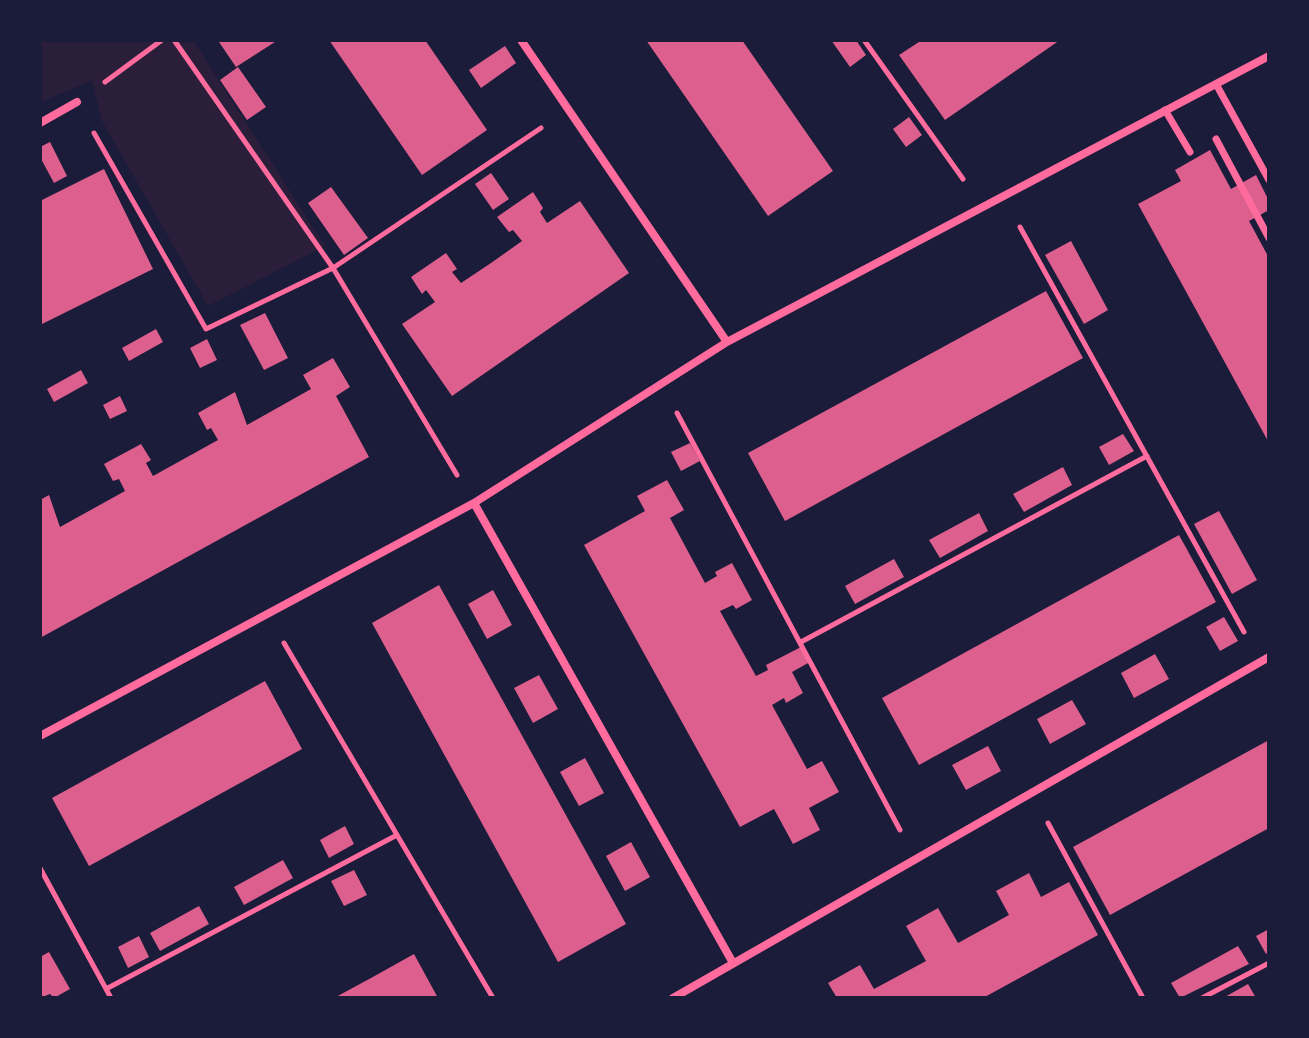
<!DOCTYPE html>
<html>
<head>
<meta charset="utf-8">
<style>
	body { margin:0 }
	#map { position:relative; width:1309px; height:1038px; overflow:hidden; background:#1b1b3a; font-family:Commissioner,sans-serif }
	canvas { display:block }
	.frame { position:absolute; inset:0; border:42px solid #1b1b3a; pointer-events:none }
</style>
</head>
<body>
<div id="map">
<canvas width="1309" height="1038"></canvas>
<div class="frame"></div>
</div>
<script>
const ctx = document.querySelector('canvas').getContext('2d');
ctx.lineJoin = 'round';
function fill(path, color) {
  ctx.fillStyle = color;
  ctx.fill(path, 'evenodd');
}
function strokePath(path, color, width, dash) {
  ctx.strokeStyle = color;
  ctx.lineWidth = width;
  ctx.lineCap = dash ? 'butt' : 'round';
  ctx.setLineDash(dash || []);
  ctx.stroke(path);
}
fill(new Path2D(`
	M 40,40 L 193,40 L 325,246 L 208,306 L 102,121 L 92,81 L 40,102 Z`), '#2a1e3b');
fill(new Path2D(`
	M 222,40 L 278,40 L 236,67 L 219,42 Z
	M 329,40 L 425,40 L 487,130 L 422,175 Z
	M 646,40 L 742,40 L 833,171 L 768,216 Z
	M 831,40 L 856,40 L 866,55 L 850,67 Z
	M 922,40 L 1060,40 L 945,120 L 899,55 Z
	M 505,46 L 516,63 L 481,88 L 469,70 Z
	M 238,67 L 266,107 L 247,120 L 220,80 Z
	M 909,117 L 922,135 L 906,147 L 893,129 Z
	M 50,142 L 67,176 L 54,183 L 40,157 L 40,147 Z
	M 1210,150 L 1231,189 L 1256,175 L 1269,201 L 1269,210 L 1249,221 L 1269,258 L 1269,443 L 1138,204 L 1181,181 L 1175,170 Z
	M 104,169 L 153,269 L 40,325 L 40,201 Z
	M 491,173 L 509,199 L 493,210 L 475,184 Z
	M 331,187 L 368,238 L 344,255 L 308,203 Z
	M 533,192 L 543,208 L 540,212 L 547,223 L 580,201 L 629,273 L 452,396 L 402,324 L 435,302 L 426,290 L 422,294 L 411,277 L 446,253 L 457,269 L 452,272 L 461,283 L 491,263 L 522,241 L 513,230 L 509,232 L 497,217 Z
	M 1071,241 L 1108,310 L 1084,324 L 1045,255 Z
	M 1046,291 L 1083,358 L 785,521 L 748,453 Z
	M 265,313 L 288,358 L 264,370 L 240,325 Z
	M 156,329 L 163,342 L 129,361 L 122,348 Z
	M 207,339 L 217,360 L 200,368 L 190,348 Z
	M 333,358 L 350,387 L 336,396 L 369,457 L 40,638 L 40,500 L 49,495 L 60,527 L 125,491 L 119,479 L 113,481 L 104,464 L 141,444 L 151,460 L 146,463 L 153,476 L 218,440 L 211,428 L 207,430 L 198,413 L 235,392 L 247,425 L 311,389 L 303,375 Z
	M 81,370 L 88,383 L 54,402 L 47,389 Z
	M 120,396 L 127,411 L 110,419 L 103,405 Z
	M 1123,434 L 1134,451 L 1109,465 L 1099,447 Z
	M 690,443 L 700,461 L 681,471 L 671,452 Z
	M 1063,467 L 1072,485 L 1024,512 L 1013,494 Z
	M 667,480 L 684,510 L 670,518 L 705,583 L 717,576 L 715,572 L 732,563 L 752,600 L 736,609 L 733,605 L 720,611 L 756,676 L 768,670 L 766,665 L 801,647 L 810,662 L 792,672 L 803,693 L 786,703 L 784,698 L 772,705 L 807,769 L 822,761 L 839,792 L 809,808 L 820,830 L 793,844 L 774,809 L 740,827 L 584,545 L 645,511 L 637,496 Z
	M 1219,511 L 1257,580 L 1232,594 L 1194,524 Z
	M 979,513 L 988,531 L 940,558 L 929,540 Z
	M 1179,535 L 1216,602 L 919,765 L 882,698 Z
	M 894,559 L 904,577 L 855,604 L 845,586 Z
	M 439,585 L 626,924 L 558,962 L 372,623 Z
	M 493,590 L 512,625 L 487,639 L 468,604 Z
	M 1224,617 L 1238,641 L 1220,651 L 1206,627 Z
	M 1155,654 L 1169,679 L 1134,698 L 1121,673 Z
	M 539,675 L 558,709 L 533,723 L 514,688 Z
	M 265,681 L 302,749 L 89,866 L 52,798 Z
	M 1072,700 L 1086,724 L 1050,744 L 1037,719 Z
	M 1269,740 L 1269,828 L 1110,915 L 1073,847 Z
	M 988,746 L 1001,771 L 966,790 L 952,765 Z
	M 585,758 L 604,793 L 579,806 L 560,772 Z
	M 345,826 L 354,844 L 329,858 L 320,840 Z
	M 631,842 L 650,877 L 625,891 L 606,856 Z
	M 283,860 L 293,878 L 244,905 L 234,887 Z
	M 354,870 L 367,895 L 344,906 L 331,881 Z
	M 1029,873 L 1041,897 L 1069,882 L 1098,935 L 983,998 L 837,998 L 828,983 L 860,965 L 874,989 L 926,961 L 906,926 L 938,908 L 958,943 L 1009,915 L 996,891 Z
	M 199,906 L 209,924 L 160,951 L 150,933 Z
	M 1269,929 L 1269,952 L 1266,954 L 1256,936 Z
	M 139,936 L 149,957 L 128,968 L 118,947 Z
	M 1238,946 L 1249,964 L 1180,998 L 1171,983 Z
	M 49,952 L 70,989 L 54,998 L 50,994 L 40,998 L 40,957 Z
	M 414,954 L 438,998 L 334,998 L 371,978 Z
	M 1248,984 L 1256,998 L 1223,998 Z`), '#dd5f8e');
strokePath(new Path2D(`
	M 174,40 L 333,268 L 457,475
	M 864,40 L 963,179
	M 105,82 L 162,40
	M 94,133 L 206,329 L 333,268 L 541,128
	M 1020,227 L 1244,632
	M 677,413 L 900,830
	M 801,642 L 1147,456
	M 284,643 L 493,998
	M 1048,823 L 1143,998
	M 40,868 L 111,998
	M 106,989 L 397,835
	M 1202,998 L 1269,963`), '#ff6b9d', 5);
strokePath(new Path2D(`
	M 1216,84 L 1269,180
	M 1165,110 L 1190,152
	M 1216,139 L 1269,238`), '#ff6b9d', 7);
strokePath(new Path2D(`
	M 521,40 L 727,342
	M 40,123 L 77,102
	M 474,503 L 733,963
	M 40,736 L 474,503 L 727,342 L 1269,56
	M 673,998 L 1269,657`), '#ff6b9d', 8);
</script>
</body>
</html>
